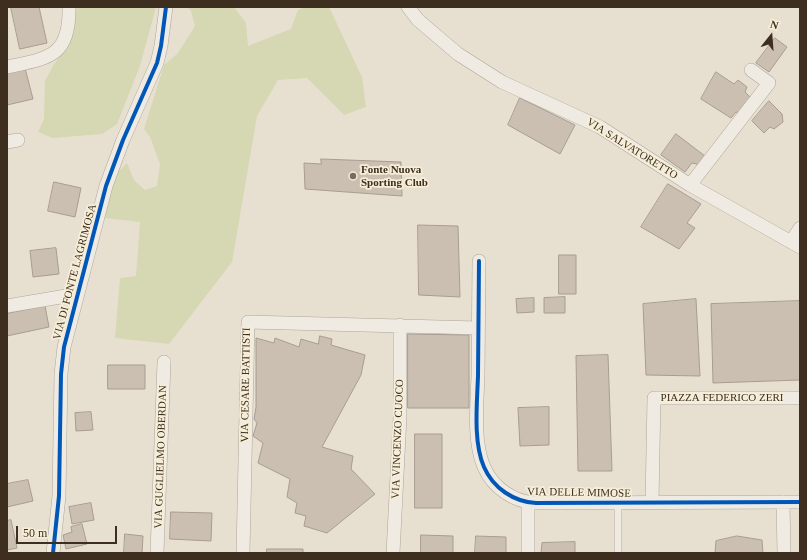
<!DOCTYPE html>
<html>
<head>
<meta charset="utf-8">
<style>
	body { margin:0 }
	#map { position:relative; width:807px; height:560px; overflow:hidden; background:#e7e0d1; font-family:"Times New Roman",serif }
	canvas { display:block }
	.frame { position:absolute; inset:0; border:8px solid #3d2e20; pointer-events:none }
	.north { position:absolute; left:751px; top:16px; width:40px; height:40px; -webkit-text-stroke:3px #f7eed8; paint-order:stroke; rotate:17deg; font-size:11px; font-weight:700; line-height:16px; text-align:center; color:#3d2e20 }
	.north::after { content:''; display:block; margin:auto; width:14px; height:18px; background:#3d2e20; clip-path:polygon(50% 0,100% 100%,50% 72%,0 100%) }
	.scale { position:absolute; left:16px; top:526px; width:101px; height:18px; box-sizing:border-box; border:2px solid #3d2e20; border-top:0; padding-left:5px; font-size:12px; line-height:14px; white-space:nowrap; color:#3d2e20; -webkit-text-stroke:3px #f7eed8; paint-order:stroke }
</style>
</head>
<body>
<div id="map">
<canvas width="807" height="560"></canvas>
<div class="frame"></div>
<div class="north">N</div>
<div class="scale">50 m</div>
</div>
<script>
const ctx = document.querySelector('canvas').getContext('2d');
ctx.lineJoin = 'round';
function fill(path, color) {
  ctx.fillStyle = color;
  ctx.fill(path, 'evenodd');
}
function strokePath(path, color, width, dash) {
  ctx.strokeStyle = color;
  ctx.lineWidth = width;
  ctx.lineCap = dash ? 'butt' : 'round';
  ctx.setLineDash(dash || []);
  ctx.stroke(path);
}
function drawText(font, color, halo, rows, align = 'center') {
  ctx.font = font + ' "Times New Roman",serif';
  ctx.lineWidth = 3.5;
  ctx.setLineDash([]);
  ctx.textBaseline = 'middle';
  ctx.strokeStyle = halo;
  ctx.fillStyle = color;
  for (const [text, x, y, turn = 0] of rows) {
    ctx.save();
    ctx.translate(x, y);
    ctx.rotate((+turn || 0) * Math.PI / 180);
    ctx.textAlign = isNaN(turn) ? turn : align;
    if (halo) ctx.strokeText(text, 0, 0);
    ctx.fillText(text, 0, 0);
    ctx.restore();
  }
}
fill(new Path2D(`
	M 74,7 L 156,7 L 140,66 L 117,124 L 102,134 L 53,138 L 38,132 L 44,119 L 45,81 L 54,64 L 65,50 Z
	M 187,7 L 234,7 L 246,23 L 248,46 L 291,29 L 298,10 L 306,7 L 329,7 L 362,77 L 366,107 L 344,115 L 307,78 L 278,80 L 257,116 L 232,262 L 169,344 L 115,338 L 120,278 L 136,276 L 140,222 L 105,218 L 114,176 L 127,163 L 134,180 L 145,190 L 157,186 L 160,164 L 150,137 L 144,129 L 164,65 L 178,53 L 195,26 L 191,11 Z`), '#d6d7b3');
const building = new Path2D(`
	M 11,7 L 39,7 L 47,43 L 20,49 Z
	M 775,38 L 787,47 L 769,72 L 756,63 Z
	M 25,68 L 33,99 L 7,105 L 7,73 Z
	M 716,72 L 734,84 L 738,80 L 747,87 L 745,92 L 751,98 L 741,113 L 736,112 L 731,118 L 701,99 Z
	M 520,98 L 575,125 L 560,154 L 508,125 Z
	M 769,101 L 782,114 L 783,122 L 774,129 L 770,127 L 764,133 L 752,121 Z
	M 676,134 L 705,156 L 701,165 L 692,163 L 685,172 L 661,155 Z
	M 321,159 L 401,162 L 402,196 L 305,189 L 304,163 L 321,164 Z
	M 54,182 L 81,188 L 75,217 L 48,211 Z
	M 668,184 L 701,204 L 687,223 L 695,228 L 679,249 L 641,227 Z
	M 418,225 L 458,226 L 460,297 L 419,295 Z
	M 56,248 L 59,274 L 33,277 L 30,251 Z
	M 559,255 L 576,255 L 576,294 L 559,294 Z
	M 565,297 L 565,313 L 544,313 L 544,298 Z
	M 534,298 L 534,312 L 517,313 L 516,299 Z
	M 696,299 L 700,376 L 646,375 L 643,304 Z
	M 800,301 L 800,380 L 713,383 L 711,304 Z
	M 45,306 L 49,327 L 7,336 L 7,314 Z
	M 408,334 L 469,335 L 469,408 L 408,408 Z
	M 320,336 L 332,339 L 331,345 L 365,355 L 361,375 L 322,447 L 353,456 L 351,469 L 375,494 L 327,533 L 304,526 L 306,516 L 295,513 L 297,503 L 287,497 L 290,479 L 258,463 L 263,443 L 253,436 L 257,423 L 254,419 L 256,407 L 256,338 L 274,343 L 275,338 L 299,347 L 301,339 L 318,344 Z
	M 608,355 L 612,471 L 578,471 L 576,356 Z
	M 108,365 L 145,365 L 145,389 L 108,389 Z
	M 549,407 L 549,445 L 520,446 L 518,408 Z
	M 91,412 L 93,430 L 76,431 L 75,413 Z
	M 415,434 L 442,434 L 442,508 L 415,508 Z
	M 28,480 L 33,501 L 7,507 L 7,484 Z
	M 91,503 L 94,520 L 72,524 L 69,507 Z
	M 171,512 L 212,513 L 211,541 L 170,539 Z
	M 11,520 L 17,548 L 7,550 L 7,521 Z
	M 82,524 L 87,544 L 66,549 L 63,535 L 72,532 L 71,527 Z
	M 125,534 L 143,536 L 142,553 L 124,553 Z
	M 421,535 L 453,536 L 453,553 L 421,553 Z
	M 476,536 L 506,537 L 506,553 L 475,553 Z
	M 737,536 L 762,540 L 763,553 L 715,553 L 716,541 Z
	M 575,542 L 575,553 L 541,553 L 542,543 Z
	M 267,549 L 303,549 L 303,553 L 267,553 Z`);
fill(building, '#cbbfb2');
strokePath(building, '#a89c90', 1);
const service = new Path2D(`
	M 618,553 L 618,503`);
const minor = new Path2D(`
	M 408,7 L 418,20 L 458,54 L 502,82 L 600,127 L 690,185 L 800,247
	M 7,67 C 49,58 70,57 69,7
	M 7,142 L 18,140
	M 690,185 L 769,83 L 751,70
	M 791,242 L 800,228
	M 479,261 C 479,299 478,338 478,376 C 477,404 473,442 484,467 C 493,488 514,502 536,503 L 800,502
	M 7,306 L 78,294
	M 783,502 L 784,553
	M 528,503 L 528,553
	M 652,503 L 654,398 L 800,398
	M 53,553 L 59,496 L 61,374 L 64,347 L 106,186 L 123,140 L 157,63 L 161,46 L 166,7
	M 157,553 L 164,362
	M 243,553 L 248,322 L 478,328
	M 393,553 L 400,417 L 400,325`);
strokePath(service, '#ada599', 8);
strokePath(minor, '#ada599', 14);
strokePath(service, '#efebe3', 7);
strokePath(minor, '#efebe3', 13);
strokePath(new Path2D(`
	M 479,261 C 479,299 478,338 478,376 C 477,404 473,442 484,467 C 493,488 514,502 536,503 L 800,502
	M 53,553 L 59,496 L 61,374 L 64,347 L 106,186 L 123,140 L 157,63 L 161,46 L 166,7`), '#0057b8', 4);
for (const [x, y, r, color] of [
	[353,176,4,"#786c5e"]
]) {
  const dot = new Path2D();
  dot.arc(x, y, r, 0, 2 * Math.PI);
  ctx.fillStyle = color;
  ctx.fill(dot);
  strokePath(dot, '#f7eed8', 1.5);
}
drawText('11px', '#3d2e20', '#f7eed8', [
	["VIA SALVATORETTO",632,149,32],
	["VIA DI FONTE LAGRIMOSA",75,272,-75],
	["VIA CESARE BATTISTI",246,385,-89],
	["PIAZZA FEDERICO ZERI",722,398],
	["VIA VINCENZO CUOCO",398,439,-88],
	["VIA GUGLIELMO OBERDAN",161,457,-88],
	["VIA DELLE MIMOSE",579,493,1]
]);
drawText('bold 11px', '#3d2e20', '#f7eed8', [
	["Fonte Nuova",361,170],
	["Sporting Club",361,183]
], 'left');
</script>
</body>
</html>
